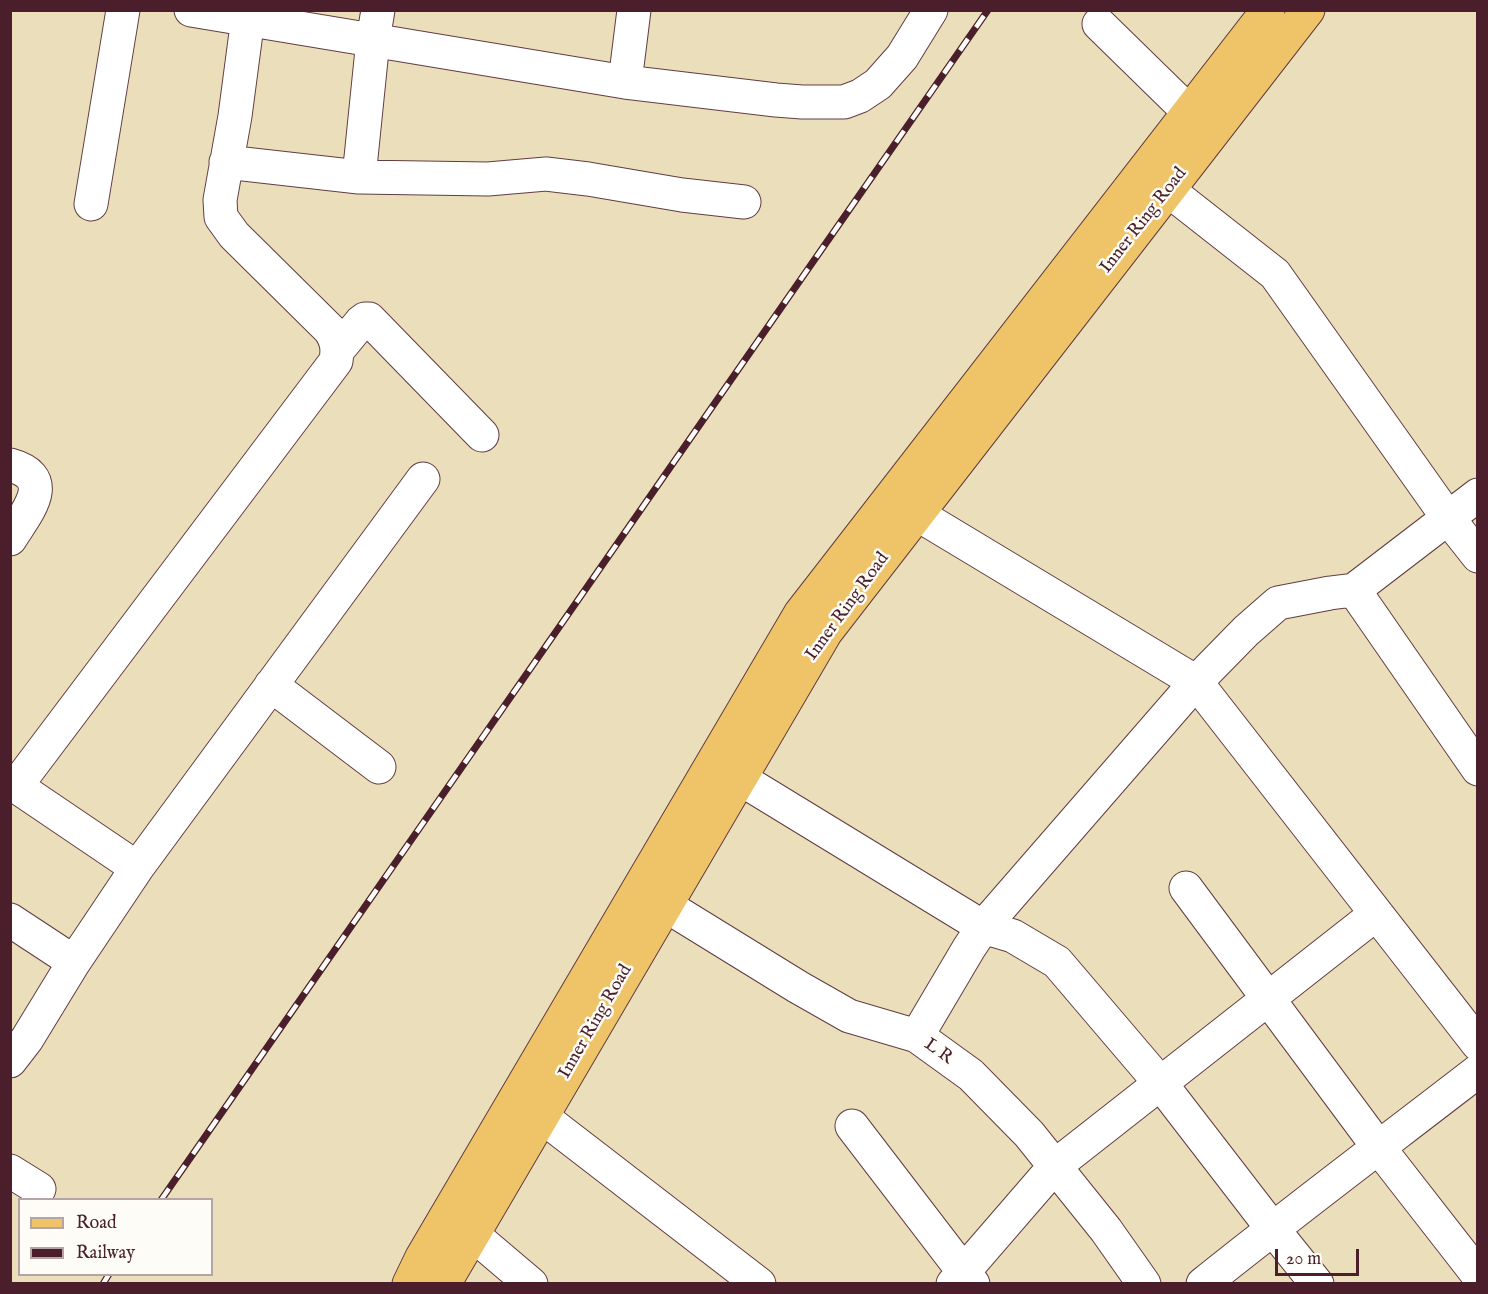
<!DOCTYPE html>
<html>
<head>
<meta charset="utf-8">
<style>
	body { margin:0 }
	#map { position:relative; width:1488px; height:1294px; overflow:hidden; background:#ebdfbb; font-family:"IM FELL English",serif }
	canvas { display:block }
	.frame { position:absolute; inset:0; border:12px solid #4a1f2b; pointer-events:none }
	.legend { position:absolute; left:18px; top:1198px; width:195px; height:78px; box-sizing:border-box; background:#fdfcf7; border:2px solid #b5a4a5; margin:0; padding:8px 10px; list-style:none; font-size:18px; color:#4a1f2b }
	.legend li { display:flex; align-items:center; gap:12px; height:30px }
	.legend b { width:30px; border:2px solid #b5a4a5 }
	.scale { position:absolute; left:1275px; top:1249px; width:84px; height:27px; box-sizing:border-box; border:3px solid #4a1f2b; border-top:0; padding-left:8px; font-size:18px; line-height:21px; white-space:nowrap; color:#4a1f2b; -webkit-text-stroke:4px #fdfcf7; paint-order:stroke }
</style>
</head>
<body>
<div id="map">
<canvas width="1488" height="1294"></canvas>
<div class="frame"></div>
<ul class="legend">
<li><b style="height:8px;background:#efc469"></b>Road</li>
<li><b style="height:8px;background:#4a1f2b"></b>Railway</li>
</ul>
<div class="scale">20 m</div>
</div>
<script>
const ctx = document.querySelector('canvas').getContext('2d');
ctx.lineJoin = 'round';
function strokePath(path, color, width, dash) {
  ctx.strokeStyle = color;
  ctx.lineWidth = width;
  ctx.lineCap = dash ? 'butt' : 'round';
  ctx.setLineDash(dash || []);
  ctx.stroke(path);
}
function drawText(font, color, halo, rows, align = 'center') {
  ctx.font = font + ' "IM FELL English",serif';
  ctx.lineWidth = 5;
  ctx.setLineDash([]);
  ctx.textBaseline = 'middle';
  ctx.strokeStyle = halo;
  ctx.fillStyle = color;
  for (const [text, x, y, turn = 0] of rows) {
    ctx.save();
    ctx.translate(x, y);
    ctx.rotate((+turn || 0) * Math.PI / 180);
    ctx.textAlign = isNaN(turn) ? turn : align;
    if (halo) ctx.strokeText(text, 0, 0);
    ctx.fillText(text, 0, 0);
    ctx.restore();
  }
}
const minor = new Path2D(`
	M 191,10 L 625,82 L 776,100 L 802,102 L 844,102 L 860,96 L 878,84 L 902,57 L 931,10
	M 1099,24 L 1189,112
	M 625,82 L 634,10
	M 226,162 L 359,177 L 488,179 L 546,174 L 588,179 L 682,195 L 744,202
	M 359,177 L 373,40 L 378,10
	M 1168,190 L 1275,274 L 1448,518 L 1478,556
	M 91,204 L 123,10
	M 338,350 L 361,322 L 365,319 L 369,319 L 482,435
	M 10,465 C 58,478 26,513 10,539
	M 917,514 L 1196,682 L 1478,1044
	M 1354,590 L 1478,769
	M 271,685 L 379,767
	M 739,778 L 983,927 L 1013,936 L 1057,962 L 1161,1084 L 1272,1228 L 1317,1284
	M 10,782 L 137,868
	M 16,786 L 336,361 C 338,348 337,341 330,330 L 234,235 L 221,217 L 220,200 L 235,116 L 249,10
	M 1186,888 L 1379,1148 L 1478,1275
	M 665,905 L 798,987 L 849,1016 L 917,1036 L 971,1075 L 1029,1134 L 1106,1230 L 1144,1284
	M 10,920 L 74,962
	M 917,1036 L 969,948 L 983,927 L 1196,682 L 1246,631 L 1278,603 L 1330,593 L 1354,590 L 1478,495
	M 10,1061 L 27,1039 L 74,962 L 137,868 L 423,479
	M 541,1116 L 759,1284
	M 852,1126 L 973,1284
	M 10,1171 L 39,1189
	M 472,1234 L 531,1284
	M 953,1284 L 1055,1166 L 1376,914
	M 1203,1284 C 1294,1211 1386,1142 1478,1071`);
const major = new Path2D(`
	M 409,1284 L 422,1257 L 800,614 L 1268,10
	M 444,1284 L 826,632 L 1308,10`);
strokePath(minor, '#623c41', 35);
strokePath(major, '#623c41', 35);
strokePath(minor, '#fff', 33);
strokePath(major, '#efc469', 33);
const rail = new Path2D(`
	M 161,1200 L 988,10
	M 103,1284 L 109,1274`);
strokePath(rail, '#4a1f2b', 7);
strokePath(rail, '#fdfcf7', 4.5, [14]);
drawText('18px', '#4a1f2b', '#fdfcf7', [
	["Inner Ring Road",1144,221,-52],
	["Inner Ring Road",848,607,-54],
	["Inner Ring Road",596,1022,-60],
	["L R",938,1052,35]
]);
</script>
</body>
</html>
